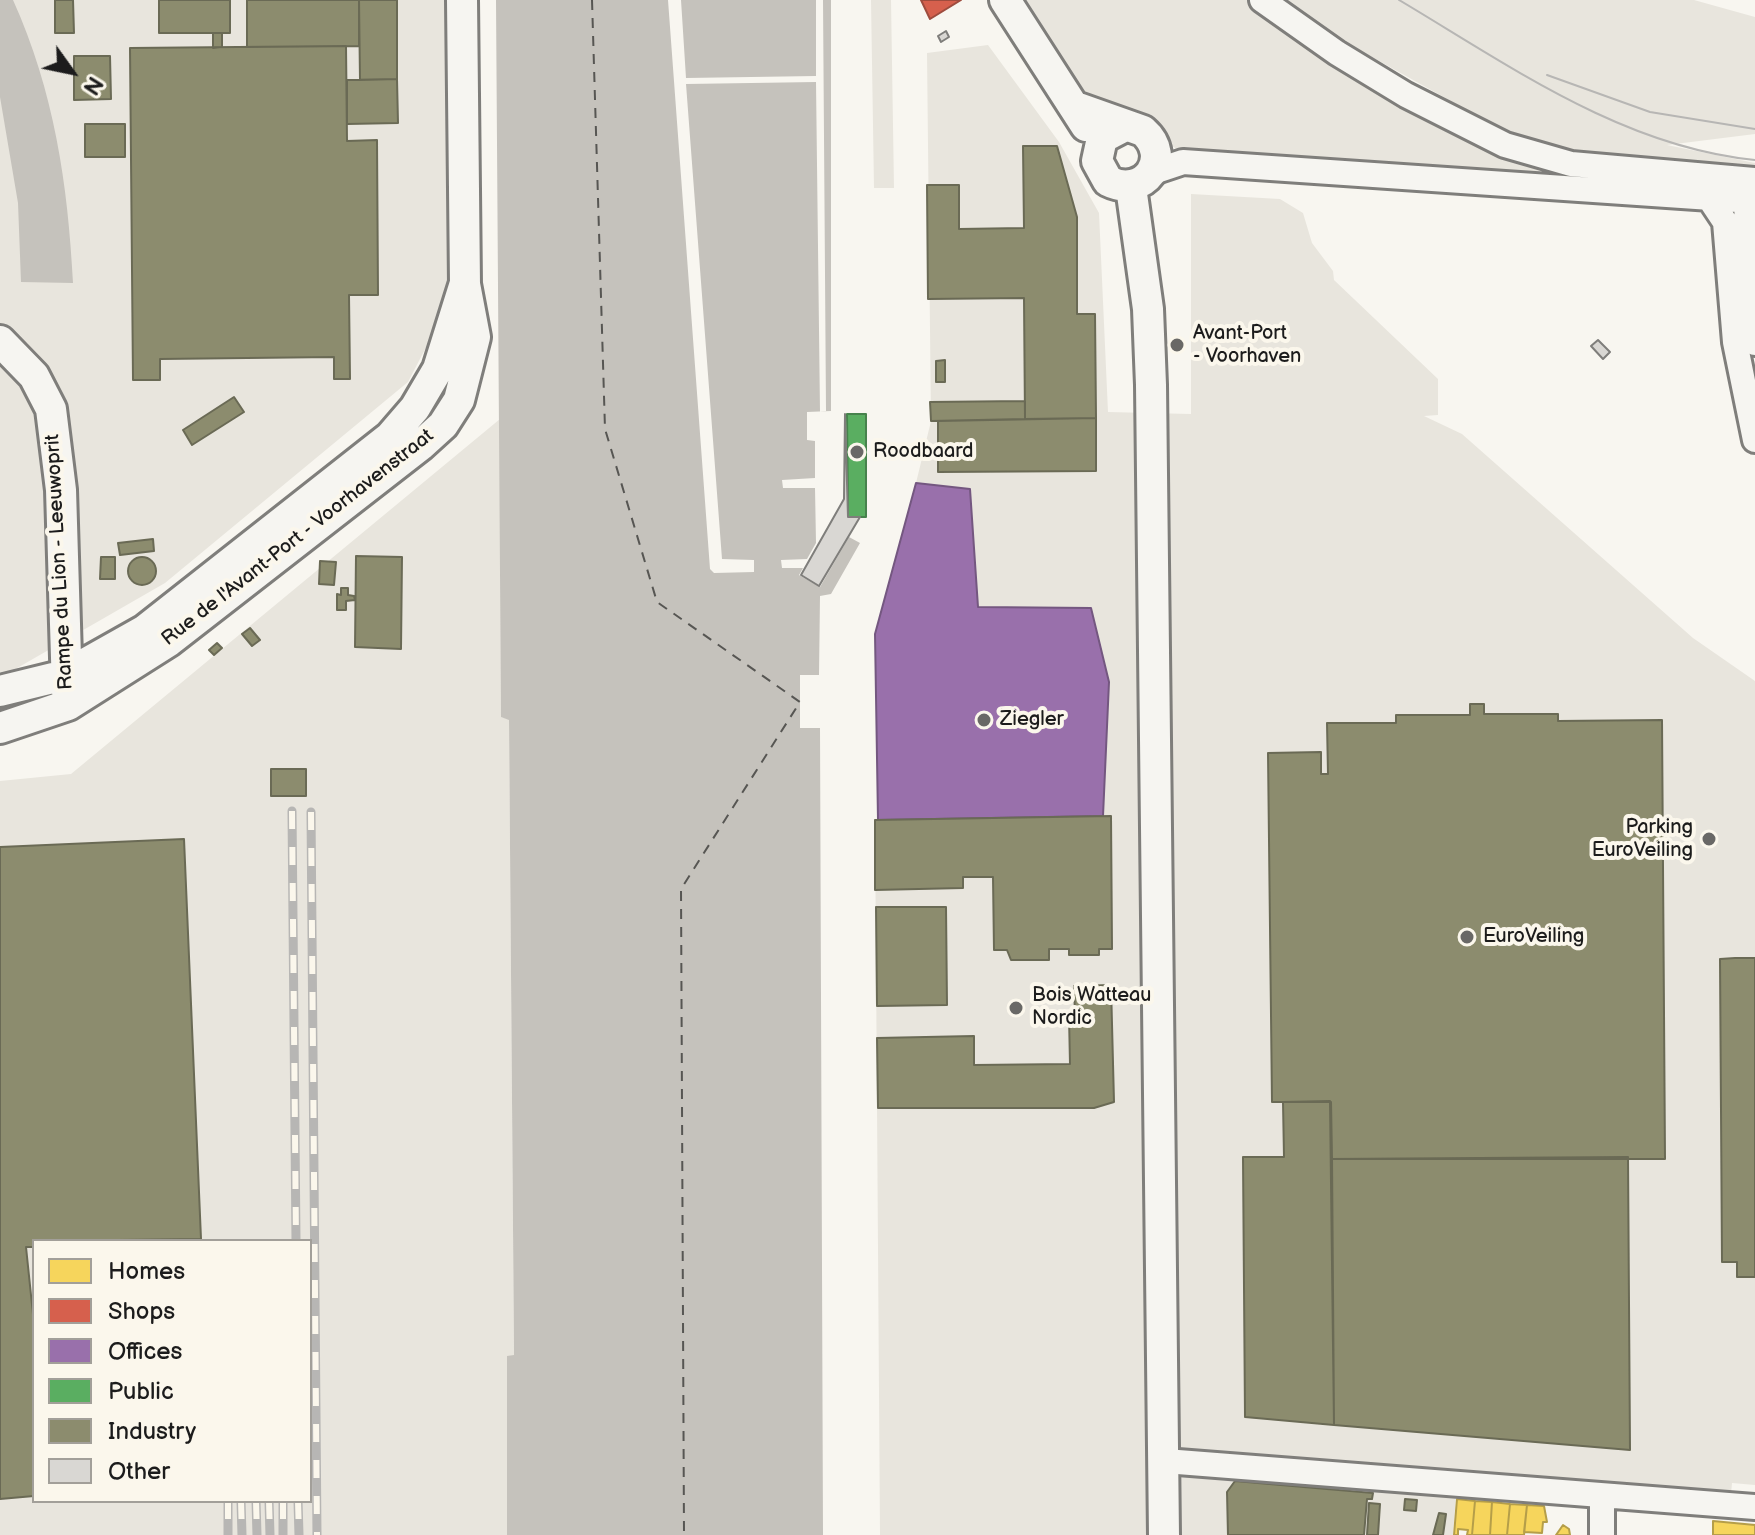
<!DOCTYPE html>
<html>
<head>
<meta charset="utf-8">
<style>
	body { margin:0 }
	#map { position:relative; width:1755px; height:1535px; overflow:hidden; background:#f8f6f0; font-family:"Balsamiq Sans",sans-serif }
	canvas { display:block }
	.legend { position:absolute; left:32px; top:1239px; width:280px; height:264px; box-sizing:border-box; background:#fbf7ec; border:2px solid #a29f99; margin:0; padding:10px 14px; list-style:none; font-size:24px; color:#1c1c1c }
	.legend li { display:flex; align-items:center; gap:16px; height:40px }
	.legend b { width:40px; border:2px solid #a29f99 }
	.north { position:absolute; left:32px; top:32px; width:80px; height:80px; -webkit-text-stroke:6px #fbf7ec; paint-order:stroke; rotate:123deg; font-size:22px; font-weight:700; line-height:32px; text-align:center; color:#1c1c1c }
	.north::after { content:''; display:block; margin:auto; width:28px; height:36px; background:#1c1c1c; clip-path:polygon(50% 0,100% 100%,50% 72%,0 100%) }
</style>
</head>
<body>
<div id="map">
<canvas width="1755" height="1535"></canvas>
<ul class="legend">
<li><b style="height:22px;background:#f6d55c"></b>Homes</li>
<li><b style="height:22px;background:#d6604d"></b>Shops</li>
<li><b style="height:22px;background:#9970ab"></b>Offices</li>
<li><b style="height:22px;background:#5aae61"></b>Public</li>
<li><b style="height:22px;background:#8c8c6e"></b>Industry</li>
<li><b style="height:22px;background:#d9d7d3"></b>Other</li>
</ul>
<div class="north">N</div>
</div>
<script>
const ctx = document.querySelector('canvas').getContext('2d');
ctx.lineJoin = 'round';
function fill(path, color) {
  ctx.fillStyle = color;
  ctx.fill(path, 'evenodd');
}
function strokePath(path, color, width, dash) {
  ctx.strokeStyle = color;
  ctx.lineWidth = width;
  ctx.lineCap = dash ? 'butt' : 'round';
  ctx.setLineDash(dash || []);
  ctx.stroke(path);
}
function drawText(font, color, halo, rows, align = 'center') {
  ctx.font = font + ' "Balsamiq Sans",sans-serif';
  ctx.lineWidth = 8;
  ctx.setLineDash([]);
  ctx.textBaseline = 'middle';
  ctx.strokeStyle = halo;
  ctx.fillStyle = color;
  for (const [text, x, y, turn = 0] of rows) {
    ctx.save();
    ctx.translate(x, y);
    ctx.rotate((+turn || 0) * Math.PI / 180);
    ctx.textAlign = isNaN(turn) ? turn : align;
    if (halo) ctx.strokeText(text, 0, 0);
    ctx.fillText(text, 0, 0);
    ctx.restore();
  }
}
fill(new Path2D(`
	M 0,0 L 457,0 L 460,282 L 408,382 L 165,583 L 12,671 L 0,672 Z
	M 871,0 L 891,0 L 894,188 L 874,188 Z
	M 1015,0 L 1251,0 L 1462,133 L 1755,191 L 1182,152 L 1084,94 L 1070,81 Z
	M 1285,0 L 1694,0 L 1755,17 L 1755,134 L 1667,145 L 1755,163 L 1755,174 L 1576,154 L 1510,134 L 1345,42 Z
	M 988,45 L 1059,142 L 1099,213 L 1108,412 L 1191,414 L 1191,194 L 1280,199 L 1303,213 L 1312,243 L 1333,271 L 1334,280 L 1438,379 L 1438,415 L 1424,416 L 1462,434 L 1693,638 L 1755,681 L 1755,1485 L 1732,1483 L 1730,1505 L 1457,1483 L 1453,1535 L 880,1535 L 875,820 L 878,820 L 916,483 L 931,421 L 927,53 Z
	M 500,419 L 501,717 L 509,719 L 514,1356 L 507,1356 L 507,1535 L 0,1535 L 0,781 L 71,774 ZM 34,1241 L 310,1241 L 310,1501 L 34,1501 Z`), '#e8e5dd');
fill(new Path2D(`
	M 0,0 L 13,0 C 54,91 68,184 73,283 L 21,282 L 18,203 L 0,97 Z
	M 496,0 L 831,0 L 831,411 L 807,412 L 807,440 L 815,441 L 815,478 L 782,480 L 783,488 L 815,488 L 816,543 L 807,559 L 781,560 L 782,568 L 803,568 L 799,575 L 820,587 L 849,537 L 860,543 L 831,594 L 820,596 L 819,675 L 800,675 L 800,728 L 820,728 L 823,1535 L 507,1535 L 507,1356 L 514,1355 L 509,720 L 501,717 Z`), '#c5c2bc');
fill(new Path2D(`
	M 668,0 L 681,0 L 686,78 L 816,76 L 816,0 L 823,0 L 826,411 L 820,412 L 816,82 L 686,84 L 722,559 L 754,560 L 754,572 L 714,573 L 710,569 Z
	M 800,675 L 819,675 L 819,679 L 804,679 L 804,724 L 820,724 L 820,728 L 800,728 Z`), '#f8f6f0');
const homes = new Path2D(`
	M 1457,1499 L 1475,1501 L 1472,1535 L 1467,1535 L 1468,1530 L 1458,1529 L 1458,1535 L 1454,1535 Z
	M 1475,1501 L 1492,1502 L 1490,1535 L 1472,1535 Z
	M 1492,1502 L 1510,1504 L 1507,1535 L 1490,1535 Z
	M 1510,1504 L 1527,1505 L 1524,1535 L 1507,1535 Z
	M 1527,1505 L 1544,1506 L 1547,1522 L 1543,1522 L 1542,1533 L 1524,1532 Z
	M 1713,1521 L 1755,1525 L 1755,1535 L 1713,1535 Z
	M 1563,1525 L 1569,1529 L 1570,1535 L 1556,1535 Z`);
fill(homes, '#f6d55c');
strokePath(homes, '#b59e49', 2);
const shops = new Path2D(`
	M 921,0 L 961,0 L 930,19 Z`);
fill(shops, '#d6604d');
strokePath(shops, '#9e4c3e', 2);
const offices = new Path2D(`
	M 916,483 L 970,489 L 978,607 L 1091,608 L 1109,682 L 1103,816 L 878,820 L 875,634 Z`);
fill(offices, '#9970ab');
strokePath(offices, '#745780', 2);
const public = new Path2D(`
	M 847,414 L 866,414 L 866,517 L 848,517 Z`);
fill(public, '#5aae61');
strokePath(public, '#47824c', 2);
const industry = new Path2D(`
	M 55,0 L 73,0 L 74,33 L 55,33 Z
	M 159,0 L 230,0 L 230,33 L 159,33 Z
	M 247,0 L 359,0 L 359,46 L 247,47 Z
	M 359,0 L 397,0 L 397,79 L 360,80 Z
	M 213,33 L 222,33 L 222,47 L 213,48 Z
	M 346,46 L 347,141 L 377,140 L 378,295 L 349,295 L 350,379 L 334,379 L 334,357 L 160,359 L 160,380 L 133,380 L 130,48 Z
	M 74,56 L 110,56 L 111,99 L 74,100 Z
	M 397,79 L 398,123 L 347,124 L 347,80 Z
	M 85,124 L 125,124 L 125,157 L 85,157 Z
	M 1023,146 L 1057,146 L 1077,217 L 1077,314 L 1095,314 L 1096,418 L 1025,419 L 1024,298 L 928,299 L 927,185 L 959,185 L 959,229 L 1024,228 Z
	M 945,360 L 945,382 L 936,382 L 936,361 Z
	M 234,397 L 244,412 L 192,445 L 183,430 Z
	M 1025,401 L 1025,419 L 931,421 L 930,402 Z
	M 1096,418 L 1096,471 L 938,472 L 938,421 Z
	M 153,539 L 154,551 L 120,555 L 118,543 Z
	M 356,556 L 402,557 L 401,649 L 355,647 Z
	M128 571a14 14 0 1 1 28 0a14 14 0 1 1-28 0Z
	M 101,557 L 115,557 L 115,579 L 100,579 Z
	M 320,561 L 336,562 L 334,585 L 319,584 Z
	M 341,588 L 348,588 L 348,595 L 354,596 L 355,600 L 346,601 L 346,610 L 337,610 L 337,594 L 341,595 Z
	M 250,628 L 260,640 L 252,646 L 242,634 Z
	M 217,643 L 222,648 L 214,655 L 209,650 Z
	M 1470,704 L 1484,704 L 1484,714 L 1558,714 L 1558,721 L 1662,720 L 1665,1159 L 1332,1159 L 1331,1102 L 1272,1102 L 1268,753 L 1321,752 L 1321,774 L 1328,774 L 1327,723 L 1396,723 L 1396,715 L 1470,715 Z
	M 271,769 L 306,769 L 306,796 L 271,796 Z
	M 1111,816 L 1112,949 L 1099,949 L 1099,955 L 1069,955 L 1069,949 L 1049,949 L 1049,960 L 1011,960 L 1007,950 L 994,950 L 993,877 L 963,877 L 963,888 L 875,890 L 875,820 Z
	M 184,839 L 201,1239 L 34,1241 L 34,1247 L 26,1247 L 34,1324 L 34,1496 L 0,1499 L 0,847 Z
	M 876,907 L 946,907 L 947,1005 L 877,1006 Z
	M 1735,958 L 1755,958 L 1755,1277 L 1737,1277 L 1737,1262 L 1722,1262 L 1720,959 Z
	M 1111,985 L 1114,1102 L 1094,1108 L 878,1108 L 877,1038 L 974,1036 L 974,1065 L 1070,1064 L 1069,1016 L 1075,1015 L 1074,986 Z
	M 1330,1101 L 1334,1425 L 1245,1417 L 1243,1157 L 1284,1157 L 1283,1102 Z
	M 1628,1157 L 1630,1450 L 1334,1425 L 1332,1159 Z
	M 1235,1481 L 1373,1493 L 1372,1499 L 1367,1499 L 1364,1535 L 1228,1535 L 1227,1492 Z
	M 1405,1499 L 1417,1500 L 1416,1511 L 1404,1510 Z
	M 1369,1503 L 1380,1504 L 1378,1535 L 1367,1535 Z
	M 1439,1513 L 1446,1514 L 1443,1535 L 1433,1535 Z`);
fill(industry, '#8c8c6e');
strokePath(industry, '#6a6a55', 2);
strokePath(new Path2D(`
	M 592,0 L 605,429 L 657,602 L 800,702 L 681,889 L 684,1535`), '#575653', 2, [10, 8]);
const building = new Path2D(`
	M 946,31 L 949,37 L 941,42 L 938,36 Z
	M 1598,340 L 1610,352 L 1603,359 L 1591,346 Z
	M 845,414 L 848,517 L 860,517 L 819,586 L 801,575 L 844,499 Z`);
fill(building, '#d9d7d3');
strokePath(building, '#7f7e7b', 2);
const minor = new Path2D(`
	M 1262,0 L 1337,53 L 1406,95 L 1505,145 L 1571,164 L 1755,180
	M 1153,172 L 1183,162 L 1755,201
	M 1709,198 L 1725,222 L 1735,342 L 1755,440
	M 1747,201 L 1744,269 L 1755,343
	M 1165,1461 L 1755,1507
	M 1602,1535 L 1602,1496`);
const major = new Path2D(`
	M 1005,0 L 1086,126
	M 1078,108 L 1143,131 C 1174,158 1144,199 1108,181 L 1097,161 L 1102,138 L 1123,127
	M 1131,187 L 1148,309 L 1151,385 L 1164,1535
	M 0,341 L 34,376 L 51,409 L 61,490 L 67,691
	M 0,691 L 65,675 L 145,630 L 390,437 L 415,408 L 438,369 L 464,286
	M 0,728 L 68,705 L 169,641 L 421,445 L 443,425 L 459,400 L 475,337 L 465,284 L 462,0`);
strokePath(minor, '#7f7e7b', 30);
strokePath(major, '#7f7e7b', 36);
strokePath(minor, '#f6f5f1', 24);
strokePath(major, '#f6f5f1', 30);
strokePath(new Path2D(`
	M 1399,0 C 1510,66 1623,147 1755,160
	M 1547,75 L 1650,112 L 1755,129`), '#b7b6b4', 2);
const rail = new Path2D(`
	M 292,811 L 296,1241
	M 311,812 L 317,1535
	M 228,1501 L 228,1535
	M 241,1501 L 242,1535
	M 256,1501 L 257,1535
	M 269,1501 L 270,1535
	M 283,1501 L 283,1535
	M 298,1501 L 299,1535`);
strokePath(rail, '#b7b6b4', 9);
strokePath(rail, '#fbf7ec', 6, [18]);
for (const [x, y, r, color] of [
	[1177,345,8,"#696866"],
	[857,452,8,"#696866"],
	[984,720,8,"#696866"],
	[1709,839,8,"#696866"],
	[1467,937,8,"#696866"],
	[1016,1008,8,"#696866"]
]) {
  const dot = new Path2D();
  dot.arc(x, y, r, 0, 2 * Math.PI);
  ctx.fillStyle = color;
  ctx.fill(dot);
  strokePath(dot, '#fbf7ec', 3);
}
drawText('20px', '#1c1c1c', '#fbf7ec', [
	["Avant-Port",1193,334],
	["- Voorhaven",1193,357],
	["Roodbaard",873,452],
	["Ziegler",1000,720],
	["Parking",1693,828,"right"],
	["EuroVeiling",1693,851,"right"],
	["EuroVeiling",1483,937],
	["Bois Watteau",1032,996],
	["Nordic",1032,1019]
], 'left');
drawText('20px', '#1c1c1c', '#fbf7ec', [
	["Rue de l'Avant-Port - Voorhavenstraat",298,538,-38],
	["Rampe du Lion - Leeuwoprit",60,562,-93]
]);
</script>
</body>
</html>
